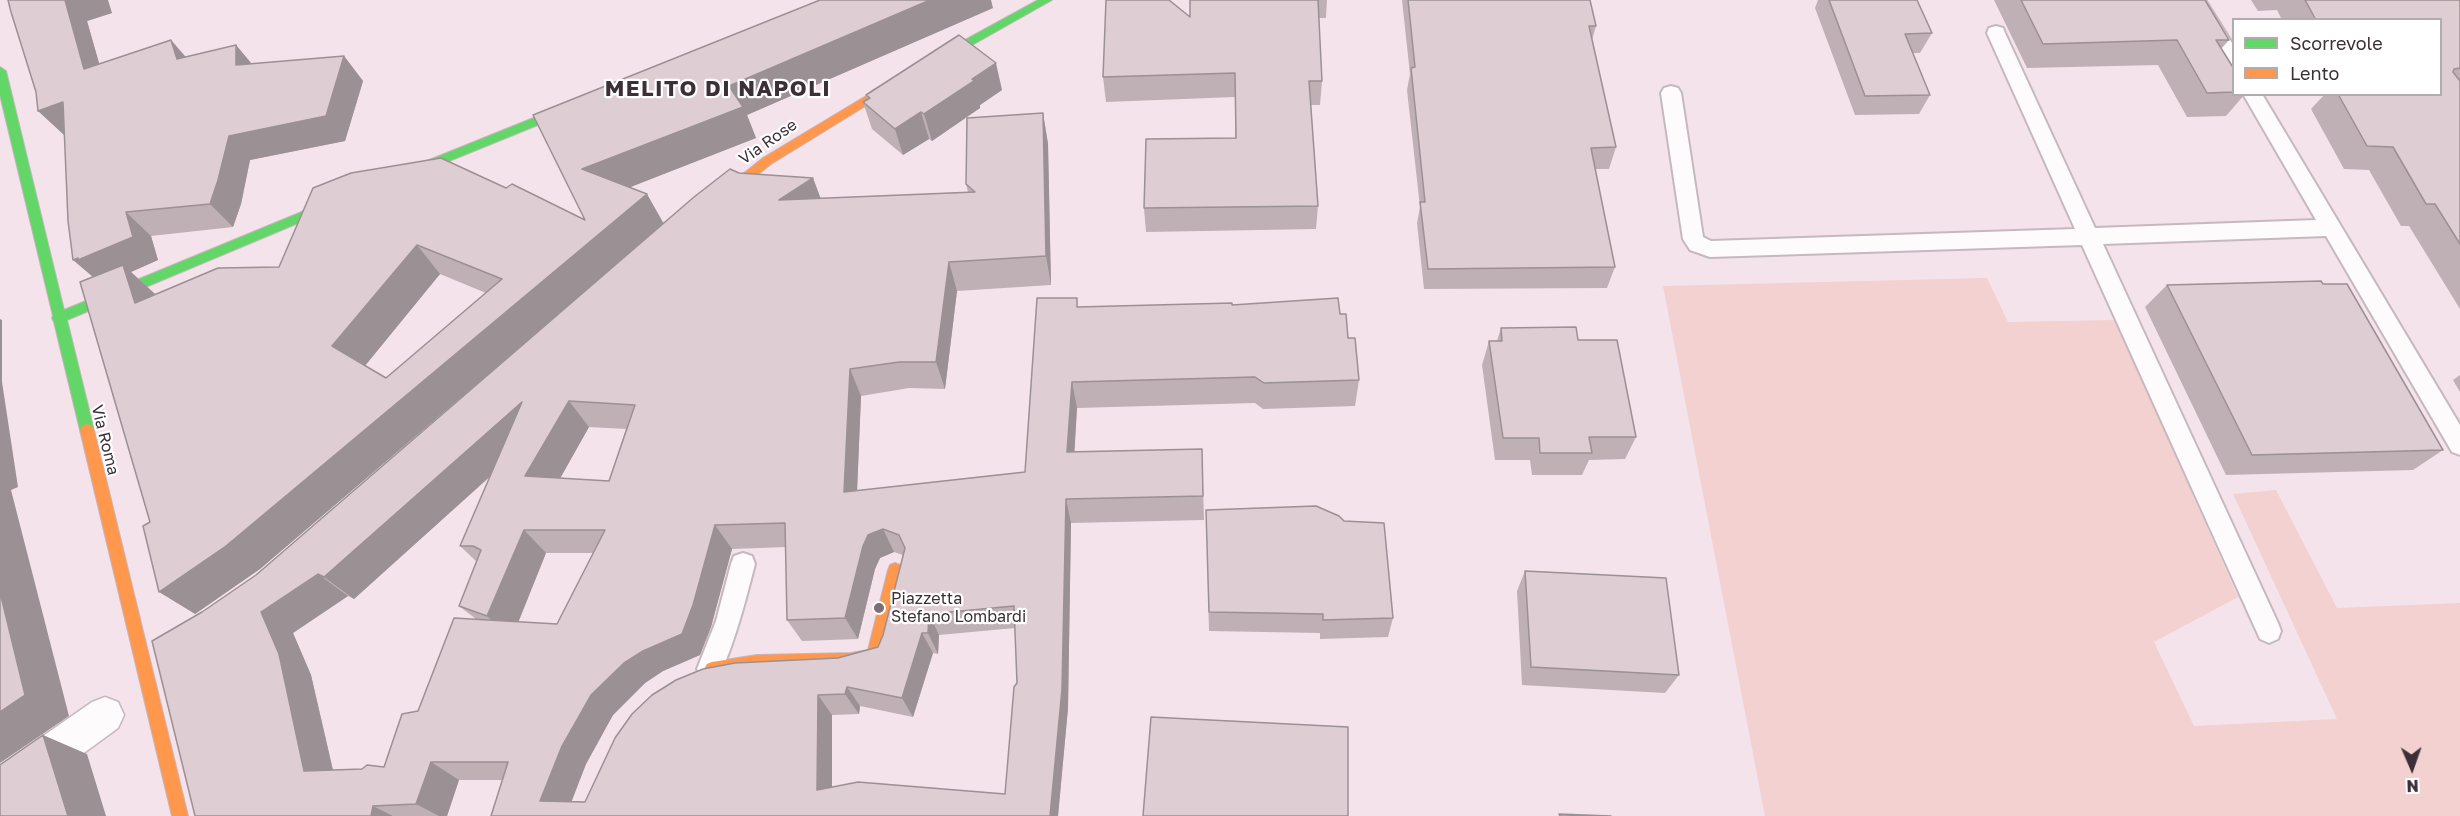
<!DOCTYPE html>
<html>
<head>
<meta charset="utf-8">
<style>
	body { margin:0 }
	#map { position:relative; width:2460px; height:816px; overflow:hidden; background:#f5e3ec; font-family:"Golos Text",sans-serif }
	canvas { display:block }
	.legend { position:absolute; left:2232px; top:18px; width:210px; height:78px; box-sizing:border-box; background:#fff; border:2px solid #b1acaf; margin:0; padding:8px 10px; list-style:none; font-size:18px; color:#3c2f36 }
	.legend li { display:flex; align-items:center; gap:12px; height:30px }
	.legend b { width:30px; border:2px solid #b1acaf }
	.north { position:absolute; left:2382px; top:738px; width:60px; height:60px; -webkit-text-stroke:4px #fff; paint-order:stroke; rotate:178deg; font-size:16px; font-weight:700; line-height:24px; text-align:center; color:#3c2f36 }
	.north::after { content:''; display:block; margin:auto; width:21px; height:27px; background:#3c2f36; clip-path:polygon(50% 0,100% 100%,50% 72%,0 100%) }
</style>
</head>
<body>
<div id="map">
<canvas width="2460" height="816"></canvas>
<ul class="legend">
<li><b style="height:8px;background:#63d668"></b>Scorrevole</li>
<li><b style="height:8px;background:#ff974d"></b>Lento</li>
</ul>
<div class="north">N</div>
</div>
<script>
const ctx = document.querySelector('canvas').getContext('2d');
ctx.lineJoin = 'round';
function fill(path, color) {
  ctx.fillStyle = color;
  ctx.fill(path, 'evenodd');
}
function strokePath(path, color, width, dash) {
  ctx.strokeStyle = color;
  ctx.lineWidth = width;
  ctx.lineCap = dash ? 'butt' : 'round';
  ctx.setLineDash(dash || []);
  ctx.stroke(path);
}
function drawText(font, color, halo, rows, align = 'center') {
  ctx.font = font + ' "Golos Text",sans-serif';
  ctx.lineWidth = 4.5;
  ctx.setLineDash([]);
  ctx.textBaseline = 'middle';
  ctx.strokeStyle = halo;
  ctx.fillStyle = color;
  for (const [text, x, y, turn = 0] of rows) {
    ctx.save();
    ctx.translate(x, y);
    ctx.rotate((+turn || 0) * Math.PI / 180);
    ctx.textAlign = isNaN(turn) ? turn : align;
    if (halo) ctx.strokeText(text, 0, 0);
    ctx.fillText(text, 0, 0);
    ctx.restore();
  }
}
fill(new Path2D(`
	M 1987,278 L 2008,322 L 2115,320 L 2238,597 L 2154,642 L 2194,726 L 2337,719 L 2233,494 L 2276,490 L 2337,608 L 2460,603 L 2460,816 L 1765,816 L 1663,286 Z`), '#f2d1d0');
const lane = new Path2D(`
	M 2187,0 L 2205,0 L 2234,46 L 2234,70 L 2227,68 Z
	M 1996,26 L 2003,28 L 2005,33 L 2095,228 L 2316,220 L 2243,94 L 2262,94 L 2460,425 L 2460,455 L 2452,452 L 2326,236 L 2103,244 L 2278,623 L 2281,631 L 2278,639 L 2269,643 L 2260,639 L 2082,245 L 1710,257 L 1690,250 L 1683,239 L 1661,93 L 1664,88 L 1671,86 L 1678,88 L 1681,93 L 1703,237 L 1711,241 L 2075,229 L 1987,33 L 1989,28 Z
	M 743,553 L 752,556 L 755,564 C 745,603 735,641 719,677 L 710,681 L 701,677 L 697,669 L 716,621 L 731,564 L 734,556 Z`);
const street = new Path2D(`
	M 105,697 L 118,702 L 124,715 L 118,728 L 14,804 L 0,809 L 0,766 L 92,702 Z`);
const fast = new Path2D(`
	M 1038,0 L 1052,0 L 880,97 L 872,97 L 870,94 L 872,91 Z
	M 0,67 L 6,71 L 64,310 L 338,197 L 346,197 L 348,200 L 346,203 L 67,320 L 94,430 L 92,434 L 87,436 L 82,434 L 80,430 L 54,322 L 52,318 L 53,316 L 0,95 Z
	M 578,100 L 584,104 L 582,107 L 405,179 L 397,179 L 395,176 L 397,173 Z`);
const slow = new Path2D(`
	M 876,90 L 880,91 L 882,94 L 880,97 L 771,164 L 721,204 L 713,204 L 711,201 L 713,198 L 763,158 Z
	M 87,424 L 92,426 L 94,430 L 188,816 L 172,816 L 80,430 L 82,426 Z
	M 895,563 L 900,565 L 902,570 L 879,661 L 851,667 L 757,669 L 712,676 L 707,674 L 704,669 L 707,664 L 712,662 L 757,655 L 851,653 L 868,650 L 888,570 L 890,565 Z`);
strokePath(lane, '#c6b8bf', 4);
strokePath(street, '#c6b8bf', 3);
strokePath(fast, '#c6b8bf', 2);
strokePath(slow, '#c6b8bf', 2);
fill(lane, '#fefbfc');
fill(street, '#fefbfc');
fill(fast, '#63d668');
fill(slow, '#ff974d');
fill(new Path2D(`
	M 1190,0 L 1327,0 L 1326,18 L 1319,18 L 1322,81 L 1320,105 L 1311,105 L 1318,206 L 1316,229 L 1146,232 L 1144,208 L 1235,138 L 1235,97 L 1106,102 L 1103,77 L 1190,17 Z
	M 1402,0 L 1590,0 L 1596,26 L 1592,40 L 1616,147 L 1609,169 L 1595,169 L 1615,267 L 1607,288 L 1424,289 L 1417,223 L 1420,207 L 1407,90 L 1410,74 Z
	M 1818,0 L 1917,0 L 1932,33 L 1920,53 L 1913,53 L 1930,95 L 1919,114 L 1855,115 L 1815,8 Z
	M 1994,0 L 2205,0 L 2229,40 L 2221,49 L 2234,69 L 2234,94 L 2245,94 L 2226,116 L 2187,117 L 2158,65 L 2027,68 Z
	M 2251,0 L 2460,0 L 2460,309 L 2409,226 L 2401,226 L 2369,170 L 2344,169 L 2311,109 L 2324,95 L 2323,94 L 2440,94 L 2440,20 L 2282,20 L 2277,10 L 2258,11 Z
	M 993,8 L 747,115 L 756,138 L 630,187 L 663,224 L 739,173 L 813,178 L 821,199 L 968,192 L 966,184 L 1043,113 L 1048,144 L 1051,285 L 957,291 L 945,389 L 909,388 L 861,396 L 857,491 L 1025,472 L 1079,307 L 1232,305 L 1340,314 L 1348,338 L 1359,380 L 1355,406 L 1263,409 L 1255,403 L 1077,408 L 1074,452 L 1202,449 L 1204,520 L 1071,523 L 1068,708 L 1058,816 L 491,816 L 502,780 L 459,780 L 447,816 L 195,816 L 202,612 L 256,575 L 540,330 L 260,569 L 195,614 L 150,522 L 94,277 L 64,135 L 36,92 L 11,12 L 112,13 L 87,21 L 99,64 L 171,40 L 186,57 L 236,45 L 251,64 L 344,56 L 363,81 L 345,141 L 250,160 L 241,204 L 233,227 L 151,236 L 158,260 L 131,272 L 155,294 L 279,267 L 506,188 L 585,220 L 533,115 ZM 440,274 L 486,293 L 386,378 L 365,366 ZM 589,427 L 626,429 L 609,481 L 560,478 ZM 490,476 L 460,546 L 477,562 L 459,606 L 476,619 L 384,767 L 362,769 L 333,770 L 311,675 L 293,633 L 348,596 L 354,599 ZM 786,547 L 787,620 L 802,641 L 858,639 L 875,569 L 880,558 L 894,552 L 903,555 L 883,635 L 878,647 L 838,658 L 585,802 L 571,801 L 586,764 L 613,715 L 645,683 L 663,671 L 700,655 L 711,627 L 732,549 ZM 546,553 L 593,553 L 557,624 L 518,622 ZM 1015,628 L 1017,683 L 1005,794 L 832,787 L 832,715 L 859,714 L 860,706 L 913,717 L 933,653 L 938,654 L 939,635 Z
	M 1002,90 L 980,105 L 980,108 L 932,141 L 929,139 L 903,155 L 872,129 L 863,102 L 867,100 L 866,95 Z
	M 2323,284 L 2443,450 L 2413,470 L 2226,475 L 2145,307 L 2167,285 Z
	M 1501,328 L 1578,340 L 1636,437 L 1625,459 L 1589,460 L 1582,475 L 1532,475 L 1530,460 L 1495,460 L 1482,365 L 1489,341 L 1497,341 Z
	M 2460,375 L 2460,392 L 2453,380 Z
	M 1206,510 L 1393,618 L 1388,637 L 1320,639 L 1320,633 L 1209,631 Z
	M 1525,571 L 1679,675 L 1665,693 L 1522,685 L 1517,591 Z`), '#bfb0b5');
fill(new Path2D(`
	M 65,0 L 108,0 L 112,13 L 87,21 L 108,94 L 84,69 Z
	M 930,0 L 991,0 L 993,8 L 747,115 L 756,138 L 600,199 L 582,169 L 729,86 Z
	M 171,40 L 193,66 L 177,59 Z
	M 236,45 L 257,70 L 236,65 Z
	M 344,56 L 363,81 L 345,141 L 250,160 L 241,204 L 233,227 L 210,204 L 229,136 Z
	M 996,63 L 1002,90 L 980,105 L 980,108 L 932,141 L 924,114 L 972,79 Z
	M 63,102 L 64,135 L 38,111 Z
	M 921,112 L 929,139 L 903,155 L 895,129 Z
	M 1043,113 L 1048,144 L 1051,285 L 1046,256 Z
	M 813,178 L 824,208 L 779,200 Z
	M 647,194 L 664,224 L 260,569 L 195,614 L 159,592 Z
	M 126,212 L 151,236 L 158,260 L 131,272 L 155,294 L 167,331 L 100,283 L 73,260 Z
	M 417,245 L 440,274 L 359,373 L 332,346 Z
	M 949,262 L 957,291 L 945,389 L 936,362 Z
	M 0,319 L 2,320 L 2,382 L 18,487 L 11,490 L 69,716 L 0,763 Z
	M 850,369 L 861,396 L 856,517 L 844,492 Z
	M 1072,382 L 1077,408 L 1073,477 L 1067,452 Z
	M 569,401 L 589,427 L 548,500 L 525,476 Z
	M 522,402 L 544,428 L 354,599 L 324,577 Z
	M 1066,499 L 1071,523 L 1068,708 L 1058,816 L 1050,816 Z
	M 715,525 L 732,549 L 711,627 L 700,655 L 663,671 L 645,683 L 613,715 L 586,764 L 566,816 L 540,801 L 562,746 L 591,695 Z
	M 883,529 L 894,552 L 880,558 L 875,569 L 858,639 L 845,618 L 863,546 L 868,535 Z
	M 524,530 L 546,553 L 512,638 L 487,616 Z
	M 318,574 L 348,596 L 293,633 L 311,675 L 337,788 L 304,771 L 261,612 Z
	M 929,614 L 939,635 L 938,654 L 928,633 Z
	M 922,633 L 933,653 L 913,717 L 902,698 Z
	M 847,687 L 860,706 L 859,714 L 845,694 Z
	M 818,695 L 832,715 L 832,807 L 817,790 Z
	M 43,735 L 87,754 L 106,816 L 68,816 Z
	M 431,762 L 459,780 L 447,816 L 439,816 L 416,804 Z
	M 373,806 L 393,816 L 371,816 Z`), '#9b9093');
const building = new Path2D(`
	M 8,0 L 65,0 L 84,69 L 171,40 L 177,59 L 236,45 L 236,65 L 344,56 L 326,116 L 229,136 L 218,180 L 210,204 L 126,212 L 133,237 L 78,260 L 78,258 L 73,260 L 68,221 L 63,102 L 38,111 L 36,92 L 11,12 Z
	M 820,0 L 930,0 L 729,86 L 743,107 L 582,169 L 647,194 L 226,546 L 159,592 L 143,526 L 150,522 L 80,282 L 123,265 L 135,303 L 218,268 L 279,267 L 313,188 L 351,173 L 441,158 L 506,188 L 512,184 L 585,220 L 533,115 ZM 417,245 L 502,279 L 386,378 L 332,346 Z
	M 1106,0 L 1169,0 L 1190,17 L 1190,0 L 1318,0 L 1322,81 L 1309,81 L 1318,206 L 1144,208 L 1146,139 L 1236,138 L 1235,73 L 1103,77 Z
	M 1408,0 L 1590,0 L 1596,26 L 1589,26 L 1616,147 L 1591,148 L 1615,267 L 1428,269 L 1420,202 L 1425,202 L 1411,68 L 1415,67 Z
	M 1829,0 L 1917,0 L 1932,33 L 1905,34 L 1930,95 L 1865,96 Z
	M 2021,0 L 2205,0 L 2229,40 L 2216,40 L 2234,69 L 2234,92 L 2207,93 L 2177,40 L 2043,44 Z
	M 2305,0 L 2460,0 L 2460,68 L 2454,69 L 2453,72 L 2460,81 L 2460,244 L 2435,204 L 2426,204 L 2393,147 L 2367,146 L 2338,94 L 2440,94 L 2440,20 L 2316,20 Z
	M 959,35 L 996,63 L 972,79 L 974,81 L 924,114 L 921,112 L 895,129 L 863,102 L 870,98 L 866,95 Z
	M 1043,113 L 1046,256 L 949,262 L 936,362 L 899,362 L 850,369 L 844,492 L 1025,472 L 1037,298 L 1077,298 L 1077,307 L 1232,303 L 1232,305 L 1338,298 L 1340,314 L 1346,314 L 1348,338 L 1355,338 L 1359,380 L 1264,383 L 1255,377 L 1072,382 L 1067,452 L 1202,449 L 1203,496 L 1066,499 L 1062,689 L 1050,816 L 491,816 L 508,762 L 431,762 L 416,804 L 373,806 L 371,816 L 195,816 L 152,641 L 202,612 L 256,575 L 694,197 L 730,169 L 739,173 L 813,178 L 779,200 L 975,192 L 966,184 L 967,118 ZM 569,401 L 635,405 L 609,481 L 525,476 ZM 522,402 L 460,546 L 473,546 L 481,550 L 459,606 L 487,616 L 524,530 L 605,530 L 557,624 L 454,618 L 418,711 L 402,714 L 384,767 L 367,765 L 362,769 L 304,771 L 279,654 L 261,612 L 318,574 L 324,577 ZM 785,523 L 787,620 L 845,618 L 863,546 L 868,535 L 883,529 L 899,535 L 905,548 L 883,635 L 878,647 L 838,658 L 735,663 L 703,669 L 676,680 L 652,695 L 632,714 L 615,738 L 585,802 L 540,801 L 562,746 L 591,695 L 624,663 L 643,651 L 682,634 L 693,605 L 715,525 ZM 1014,606 L 1017,683 L 1014,687 L 1005,794 L 858,782 L 817,790 L 818,695 L 845,694 L 847,687 L 902,698 L 922,633 L 928,633 L 929,614 Z
	M 2321,281 L 2323,284 L 2347,284 L 2443,450 L 2252,455 L 2167,285 Z
	M 1576,327 L 1578,340 L 1617,340 L 1636,437 L 1589,437 L 1592,453 L 1540,453 L 1539,438 L 1503,438 L 1489,341 L 1502,341 L 1501,328 Z
	M 1316,506 L 1339,516 L 1344,521 L 1384,523 L 1393,618 L 1323,620 L 1323,614 L 1209,612 L 1206,510 Z
	M 1525,571 L 1666,578 L 1679,675 L 1531,667 Z
	M 0,592 L 25,695 L 0,712 Z
	M 1151,717 L 1348,727 L 1348,816 L 1143,816 Z
	M 43,735 L 68,816 L 0,816 L 0,765 Z
	M 1559,814 L 1611,816 L 1560,816 Z`);
fill(building, '#decdd2');
strokePath(building, '#9b9093', 1.5);
for (const [x, y, r, color] of [
	[879,608,6,"#7d6e76"]
]) {
  const dot = new Path2D();
  dot.arc(x, y, r, 0, 2 * Math.PI);
  ctx.fillStyle = color;
  ctx.fill(dot);
  strokePath(dot, '#fff', 2);
}
drawText('16px', '#3c2f36', '#fff', [
	["Via Rose",768,142,-35],
	["Via Roma",105,440,76]
]);
drawText('16px', '#3c2f36', '#fff', [
	["Piazzetta",891,599],
	["Stefano Lombardi",891,617]
], 'left');
ctx.letterSpacing = '1.5px';
drawText('bold 22px', '#3c2f36', '#fff', [
	["MELITO DI NAPOLI",718,89]
]);
ctx.letterSpacing = '0px';
</script>
</body>
</html>
